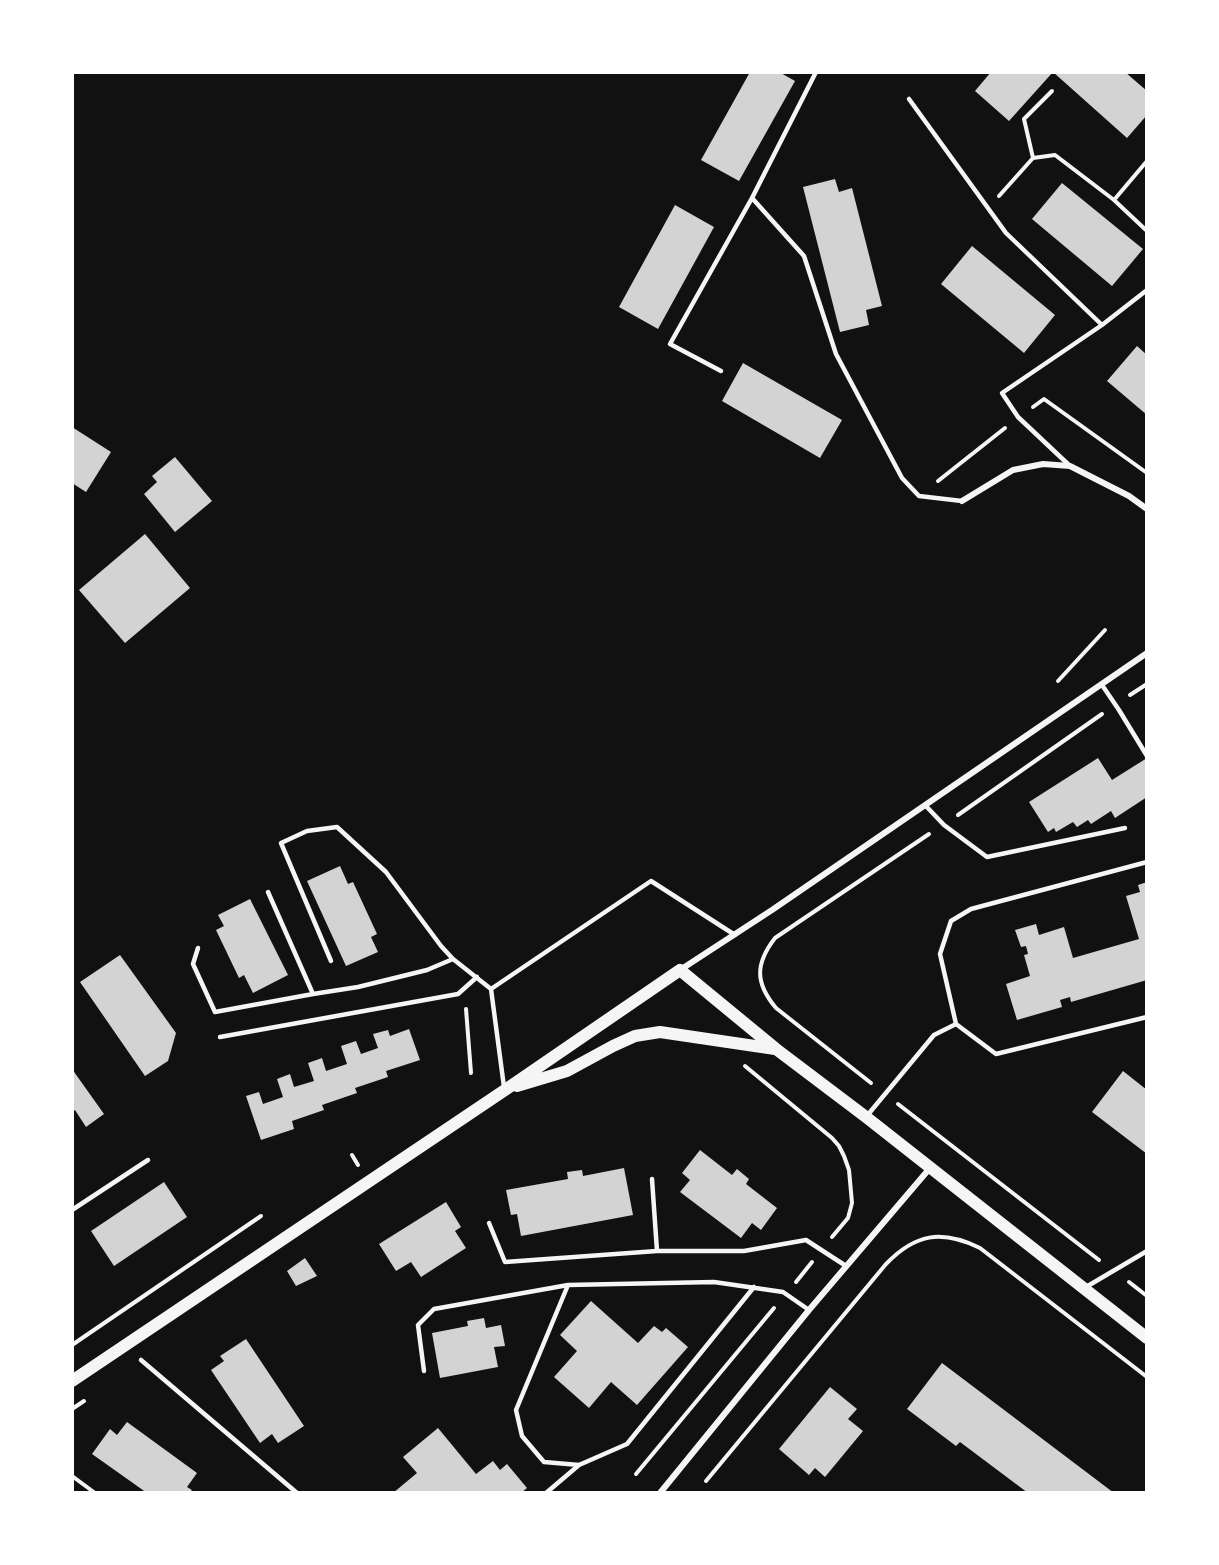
<!DOCTYPE html>
<html>
<head>
<meta charset="utf-8">
<style>
	body { margin:0 }
	#map { position:relative; width:1219px; height:1565px; overflow:hidden; background:#111; font-family:Karla,sans-serif }
	canvas { display:block }
	.frame { position:absolute; inset:0; border:74px solid #fff; pointer-events:none }
</style>
</head>
<body>
<div id="map">
<canvas width="1219" height="1565"></canvas>
<div class="frame"></div>
</div>
<script>
const ctx = document.querySelector('canvas').getContext('2d');
ctx.lineJoin = 'round';
function fill(path, color) {
  ctx.fillStyle = color;
  ctx.fill(path, 'evenodd');
}
function strokePath(path, color, width, dash) {
  ctx.strokeStyle = color;
  ctx.lineWidth = width;
  ctx.lineCap = dash ? 'butt' : 'round';
  ctx.setLineDash(dash || []);
  ctx.stroke(path);
}
fill(new Path2D(`
	M 750,72 L 779,72 L 795,81 L 739,181 L 701,160 Z
	M 991,72 L 1125,72 L 1147,91 L 1147,115 L 1127,138 L 1053,72 L 1009,121 L 975,91 Z
	M 835,179 L 839,192 L 852,188 L 882,306 L 866,310 L 869,325 L 840,332 L 803,187 Z
	M 1062,183 L 1143,249 L 1112,286 L 1032,219 Z
	M 675,205 L 714,227 L 658,329 L 619,307 Z
	M 972,246 L 1055,315 L 1024,353 L 941,284 Z
	M 1137,346 L 1147,355 L 1147,415 L 1107,381 Z
	M 743,363 L 842,420 L 820,458 L 722,401 Z
	M 72,427 L 111,452 L 86,492 L 72,483 Z
	M 175,457 L 212,501 L 175,532 L 144,494 L 157,482 L 152,476 Z
	M 145,534 L 190,588 L 125,643 L 79,590 Z
	M 1098,758 L 1112,780 L 1147,758 L 1147,797 L 1115,818 L 1111,811 L 1091,824 L 1088,820 L 1077,827 L 1073,822 L 1056,832 L 1054,828 L 1048,832 L 1029,802 Z
	M 340,866 L 348,884 L 353,882 L 377,934 L 371,937 L 378,952 L 346,966 L 307,881 Z
	M 1147,882 L 1147,980 L 1071,1002 L 1070,997 L 1060,1000 L 1062,1007 L 1017,1020 L 1006,984 L 1030,976 L 1024,955 L 1028,954 L 1026,946 L 1021,947 L 1015,930 L 1036,924 L 1039,935 L 1064,927 L 1073,958 L 1139,939 L 1126,896 L 1140,892 L 1138,885 Z
	M 250,899 L 288,975 L 253,993 L 244,975 L 239,978 L 216,930 L 224,926 L 218,915 Z
	M 120,955 L 176,1033 L 168,1061 L 145,1076 L 80,982 Z
	M 409,1029 L 420,1060 L 386,1071 L 388,1077 L 355,1088 L 357,1093 L 322,1105 L 324,1110 L 292,1121 L 294,1129 L 261,1140 L 246,1096 L 259,1092 L 263,1104 L 283,1097 L 277,1079 L 290,1074 L 294,1087 L 314,1081 L 308,1063 L 322,1058 L 326,1071 L 347,1064 L 341,1046 L 356,1041 L 361,1054 L 378,1048 L 373,1034 L 388,1030 L 390,1036 Z
	M 72,1069 L 104,1114 L 86,1127 L 75,1110 L 72,1113 Z
	M 1123,1071 L 1147,1090 L 1147,1154 L 1092,1112 Z
	M 700,1150 L 732,1175 L 737,1169 L 749,1179 L 746,1184 L 777,1208 L 761,1230 L 752,1223 L 741,1238 L 680,1192 L 690,1180 L 682,1173 Z
	M 624,1168 L 633,1215 L 521,1236 L 517,1214 L 511,1215 L 506,1190 L 568,1179 L 567,1172 L 582,1170 L 583,1176 Z
	M 164,1182 L 187,1217 L 114,1266 L 91,1231 Z
	M 446,1202 L 461,1227 L 455,1231 L 466,1248 L 421,1277 L 411,1262 L 396,1271 L 379,1244 Z
	M 305,1258 L 317,1276 L 296,1286 L 287,1271 Z
	M 591,1301 L 638,1343 L 654,1326 L 662,1332 L 666,1328 L 688,1347 L 637,1405 L 611,1382 L 589,1408 L 554,1377 L 577,1351 L 560,1335 Z
	M 484,1318 L 486,1328 L 501,1325 L 505,1346 L 494,1347 L 498,1367 L 440,1378 L 432,1333 L 468,1326 L 467,1321 Z
	M 246,1339 L 304,1426 L 278,1443 L 272,1434 L 260,1443 L 211,1370 L 224,1361 L 220,1356 Z
	M 942,1363 L 1114,1493 L 1028,1493 L 960,1442 L 956,1446 L 907,1409 Z
	M 830,1387 L 857,1409 L 848,1419 L 863,1431 L 825,1477 L 815,1468 L 809,1475 L 779,1449 Z
	M 127,1422 L 197,1473 L 187,1487 L 192,1490 L 189,1493 L 147,1493 L 92,1454 L 110,1429 L 117,1435 Z
	M 438,1428 L 476,1474 L 493,1461 L 500,1470 L 507,1464 L 527,1488 L 521,1493 L 393,1493 L 417,1473 L 403,1457 Z`), '#d3d3d3');
strokePath(new Path2D(`
	M 1033,158 L 1024,119 L 1052,91
	M 999,196 L 1033,158 L 1055,155 L 1114,200 L 1147,231
	M 1114,200 L 1147,161
	M 1033,407 L 1044,399 L 1147,473
	M 938,481 L 1005,428
	M 1058,681 L 1105,630
	M 1130,695 L 1147,684
	M 958,815 L 1102,714
	M 466,1009 L 471,1073
	M 745,1066 L 832,1138 L 839,1146 L 844,1156 L 849,1170 L 852,1203 L 848,1218 L 832,1237
	M 871,1083 L 776,1008 C 755,983 755,964 775,938 L 929,834
	M 898,1104 L 1099,1260
	M 352,1155 L 358,1165
	M 796,1282 L 812,1262
	M 1129,1282 L 1147,1296
	M 72,1345 L 261,1216
	M 72,1409 L 84,1401
	M 636,1474 L 774,1308
	M 72,1476 L 95,1493
	M 706,1481 L 886,1264 C 915,1234 941,1229 980,1248 L 1147,1377`), '#f5f5f5', 4);
strokePath(new Path2D(`
	M 909,99 L 1006,233 L 1102,325 L 1002,393 L 1018,417 L 1070,466
	M 752,198 L 804,256 L 836,354 L 902,478 L 919,496 L 962,501
	M 1102,325 L 1147,290
	M 721,371 L 670,344 L 752,198 L 816,72
	M 1102,685 L 1119,710 L 1147,756
	M 925,805 L 944,825 L 987,857 L 1125,828
	M 1147,862 L 971,909 L 951,921 L 940,954 L 956,1024 L 996,1054 L 1147,1017
	M 268,892 L 313,994
	M 198,948 L 193,964 L 215,1012 L 313,994 L 358,987 L 427,970 L 453,959
	M 331,961 L 281,843 L 307,831 L 337,827 L 386,872 L 441,946 L 453,959 L 491,989
	M 220,1037 L 458,994 L 477,977
	M 504,1087 L 491,989 L 651,881 L 735,935
	M 866,1117 L 934,1035 L 956,1024
	M 652,1179 L 657,1251
	M 72,1210 L 148,1160
	M 489,1223 L 505,1262 L 657,1251 L 744,1251 L 806,1240 L 846,1266
	M 568,1285 L 516,1410 L 522,1436 L 544,1462 L 579,1465 L 627,1444 L 754,1287
	M 1086,1287 L 1147,1251
	M 141,1360 L 297,1493
	M 424,1371 L 418,1325 L 434,1309 L 568,1285 L 714,1282 L 783,1292 L 809,1310
	M 546,1493 L 579,1465`), '#f5f5f5', 4.5);
strokePath(new Path2D(`
	M 962,501 L 1013,470 L 1043,464 L 1070,466 L 1129,496 L 1147,509
	M 680,970 L 772,910 L 1147,653
	M 660,1493 L 809,1310 L 930,1168`), '#f5f5f5', 6);
strokePath(new Path2D(`
	M 517,1086 L 567,1071 L 613,1046 L 635,1036 L 660,1032 L 775,1049
	M 72,1381 L 505,1090 L 680,970 L 776,1049 L 866,1117 L 1147,1338`), '#f5f5f5', 12);
</script>
</body>
</html>
